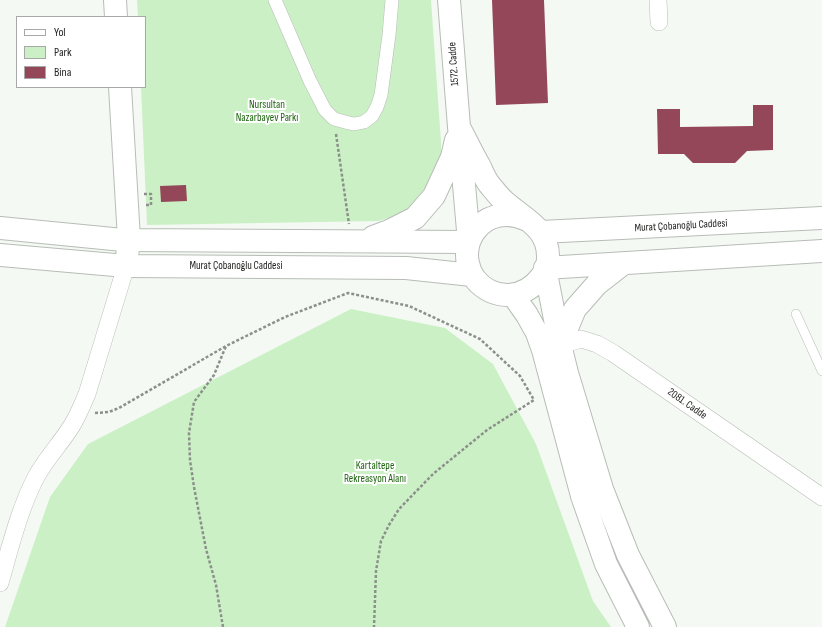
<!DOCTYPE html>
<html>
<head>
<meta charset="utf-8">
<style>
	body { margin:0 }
	#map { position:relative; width:822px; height:627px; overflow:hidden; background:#f4faf3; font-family:"Sofia Sans Condensed",sans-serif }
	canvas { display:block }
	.legend { position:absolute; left:16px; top:16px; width:130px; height:72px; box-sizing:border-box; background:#fff; border:1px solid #a7a8a7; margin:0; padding:5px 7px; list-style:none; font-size:12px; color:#232522 }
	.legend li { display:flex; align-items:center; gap:8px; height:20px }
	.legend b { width:20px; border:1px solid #a7a8a7 }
</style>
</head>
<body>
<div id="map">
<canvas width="822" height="627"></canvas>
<ul class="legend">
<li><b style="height:5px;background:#fff"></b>Yol</li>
<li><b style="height:11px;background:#cbf0c5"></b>Park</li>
<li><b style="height:11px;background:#944758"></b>Bina</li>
</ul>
</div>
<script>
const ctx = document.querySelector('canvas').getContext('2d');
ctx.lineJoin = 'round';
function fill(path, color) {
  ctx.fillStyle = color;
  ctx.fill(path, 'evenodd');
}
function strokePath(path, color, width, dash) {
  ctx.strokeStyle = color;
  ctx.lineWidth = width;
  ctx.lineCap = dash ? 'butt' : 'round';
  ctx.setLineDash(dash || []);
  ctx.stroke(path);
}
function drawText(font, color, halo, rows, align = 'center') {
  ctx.font = font + ' "Sofia Sans Condensed",sans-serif';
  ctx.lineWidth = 4;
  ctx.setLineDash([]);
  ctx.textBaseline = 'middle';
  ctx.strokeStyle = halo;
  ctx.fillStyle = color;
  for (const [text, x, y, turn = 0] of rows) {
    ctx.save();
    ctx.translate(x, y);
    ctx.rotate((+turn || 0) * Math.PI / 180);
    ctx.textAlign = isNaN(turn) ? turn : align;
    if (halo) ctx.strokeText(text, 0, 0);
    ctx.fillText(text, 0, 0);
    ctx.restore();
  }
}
fill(new Path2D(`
	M 137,0 L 431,0 L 441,142 L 441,158 L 426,196 L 403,214 L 378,221 L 147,225 L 141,87 L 145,87 L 145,17 L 138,17 Z
	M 351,309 L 445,328 L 493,364 L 536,444 L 593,601 L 611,627 L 5,627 L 50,497 L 88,444 Z`), '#cbf0c5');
fill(new Path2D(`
	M 492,0 L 544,0 L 548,103 L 496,105 Z
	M 753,105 L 773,105 L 773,150 L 747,151 L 735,163 L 693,163 L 684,154 L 658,154 L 657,109 L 680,109 L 680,127 L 753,126 Z
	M 186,185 L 187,201 L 161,202 L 160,186 Z`), '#944758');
const service = new Path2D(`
	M 796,314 L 822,371`);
const pedestrian = new Path2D(`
	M 275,0 L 310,81 L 325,110 L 334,119 L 349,123 L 354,124 L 364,122 L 372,116 L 377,107 L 381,95 L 389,35 L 392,0`);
const minor = new Path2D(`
	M 658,0 L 659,22
	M 551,348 L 581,339 L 597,344 L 613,353 L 822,497
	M 0,583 C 10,548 19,510 36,477 C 46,459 60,444 71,427 C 78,416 82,405 87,394 L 126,266`);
const tertiary = new Path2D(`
	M 115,0 L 116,17
	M 120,87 L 129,239 L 126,266`);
const secondary = new Path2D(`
	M 449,0 L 459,127 L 469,242 C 467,249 466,256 468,263 C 469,269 472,275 475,279 C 493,301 524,300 541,277 C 545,272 548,264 548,258 C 549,228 524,219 505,202 C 499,197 494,190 489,184 C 485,179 482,171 479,165 C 472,153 466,140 459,127
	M 0,228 L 123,240 L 469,242
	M 541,232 L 822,218
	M 373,237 L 389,231 L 415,218 L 434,196 L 452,157 L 456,140
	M 469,242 C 471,238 472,234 475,231 C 487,214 509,211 527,220
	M 0,255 L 126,266 L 406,268 L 472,275
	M 545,268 L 560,345 L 567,373 L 602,489 L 628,555 L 665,627
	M 545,268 L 822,251
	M 513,295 L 527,315 L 537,333 L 543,350 L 582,496 L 606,564 L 638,627
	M 560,345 L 575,309 L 597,284 L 624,263`);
strokePath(service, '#b7bdb6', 10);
strokePath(pedestrian, '#b7bdb6', 14);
strokePath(minor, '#b7bdb6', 18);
strokePath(tertiary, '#b7bdb6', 24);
strokePath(secondary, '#b7bdb6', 24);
strokePath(new Path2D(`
	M 336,134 L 349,224
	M 144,194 L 151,194 L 151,205 L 145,205
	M 95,413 L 109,412 L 119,408 L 226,346 L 285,317 L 348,293 L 409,306 L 480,339 L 520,376 L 534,400 L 487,430 L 433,474 L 399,509 L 389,525 L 381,541 L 376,571 L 374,627
	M 223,627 L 216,585 L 206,549 L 194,487 L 190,460 L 189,433 L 194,402 L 214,375 L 226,346`), '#8c908b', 2.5, [3, 2]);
strokePath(service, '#fff', 9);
strokePath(pedestrian, '#fff', 13);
strokePath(minor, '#fff', 17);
strokePath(tertiary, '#fff', 22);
strokePath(secondary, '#fff', 22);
drawText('11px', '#232522', '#fff', [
	["1572. Cadde",454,64,-94],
	["Murat Çobanoğlu Caddesi",681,226,-3],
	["Murat Çobanoğlu Caddesi",236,266],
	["2081. Cadde",687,404,35]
]);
drawText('11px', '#1e6510', '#fff', [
	["Nursultan",267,105],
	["Nazarbayev Parkı",267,118],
	["Kartaltepe",375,466],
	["Rekreasyon Alanı",375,479]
]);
</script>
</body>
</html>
